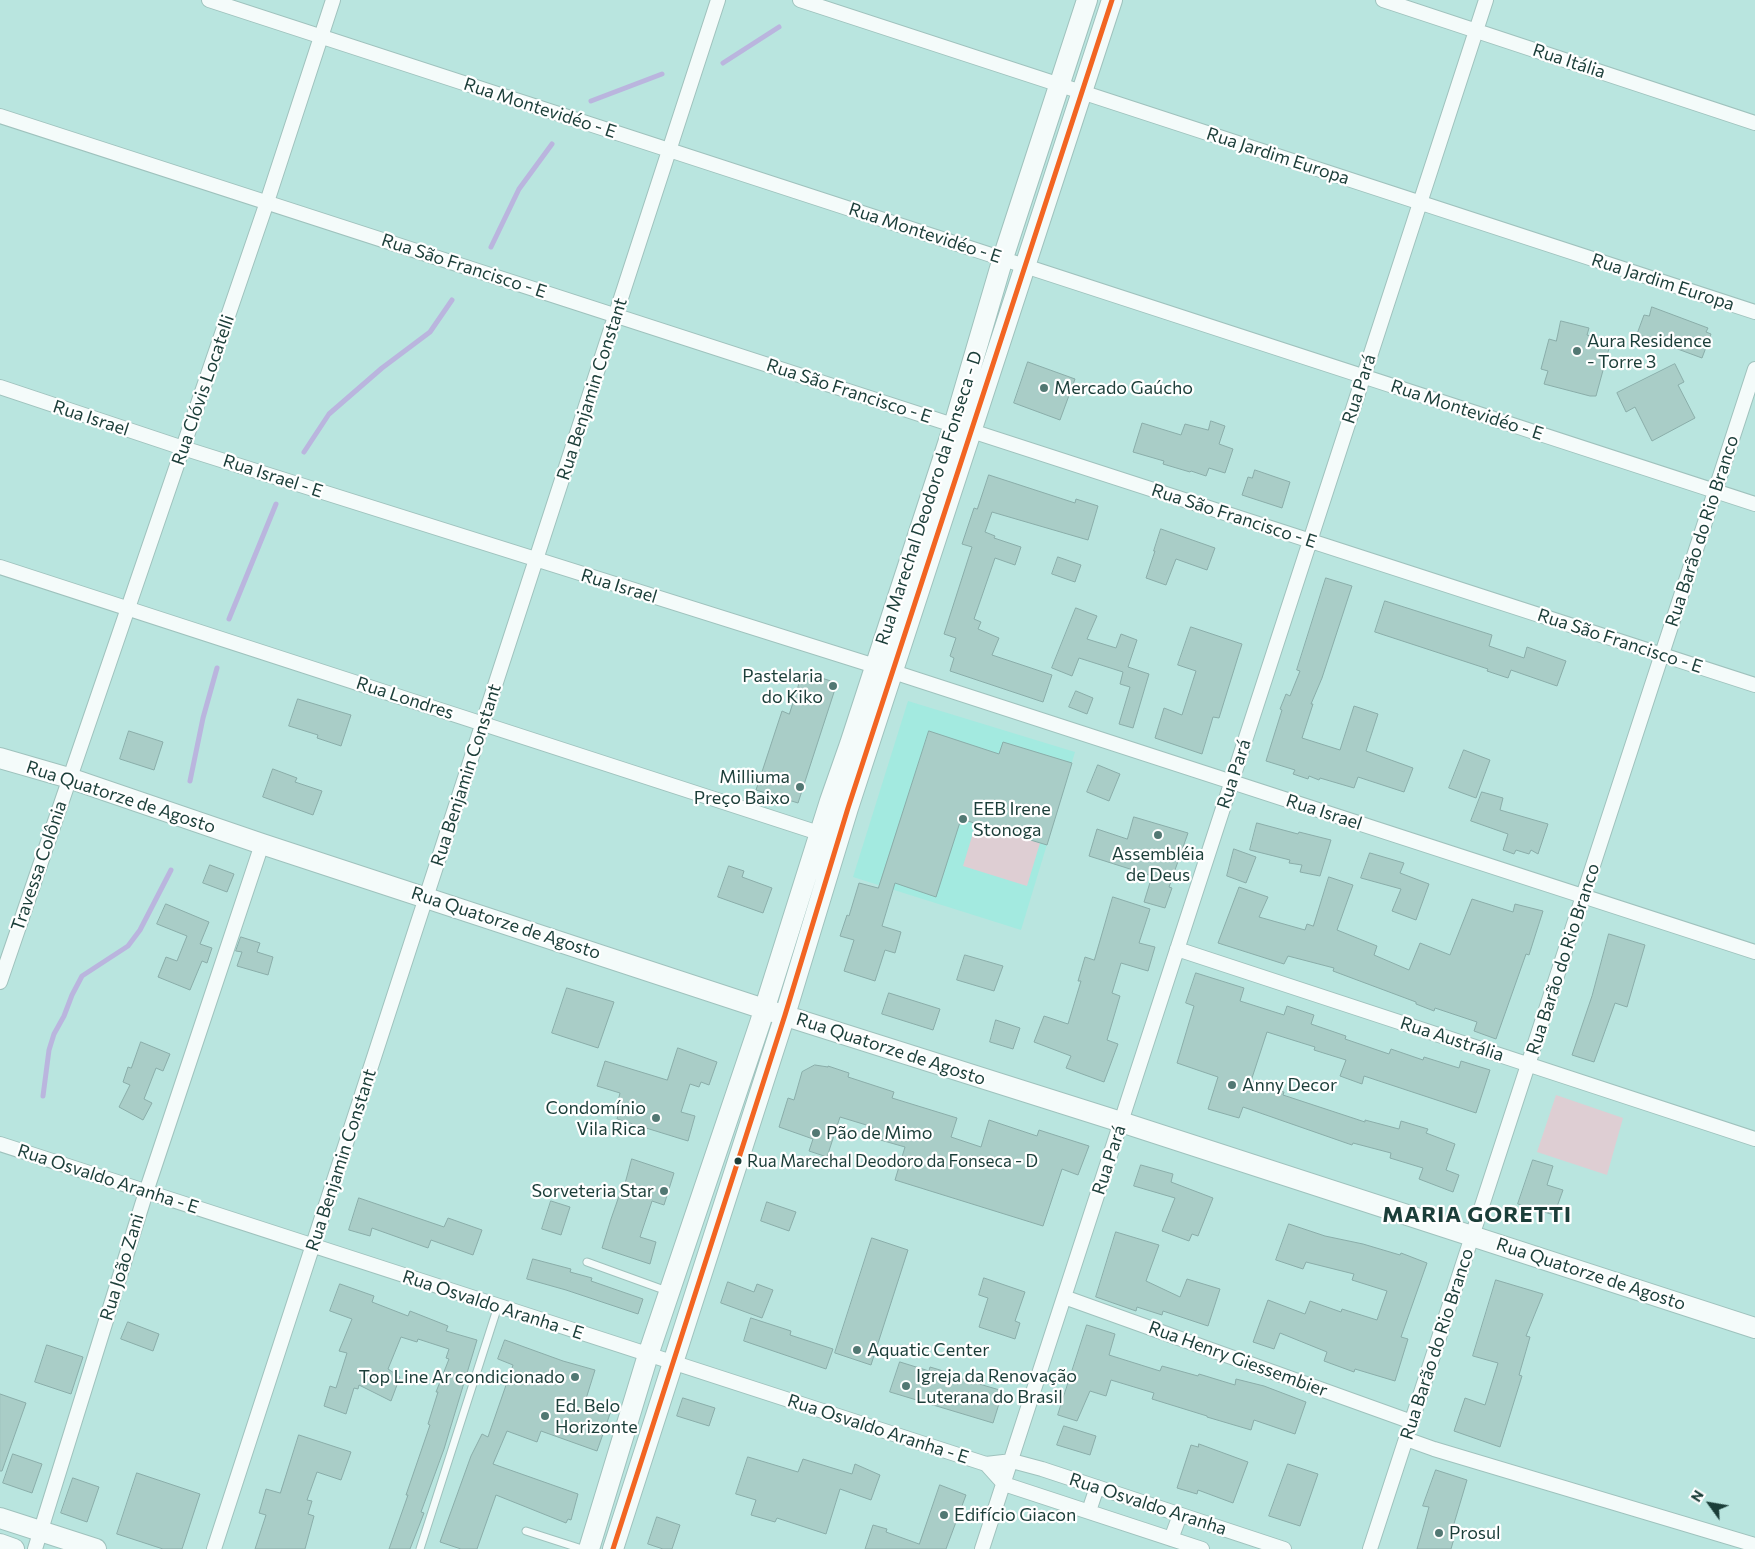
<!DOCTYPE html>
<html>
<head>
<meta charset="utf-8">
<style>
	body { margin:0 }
	#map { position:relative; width:1755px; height:1549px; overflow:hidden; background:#b9e5df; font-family:Commissioner,sans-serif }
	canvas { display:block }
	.north { position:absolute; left:1685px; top:1479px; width:50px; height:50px; -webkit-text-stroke:4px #fff; paint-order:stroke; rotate:302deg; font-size:14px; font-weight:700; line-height:20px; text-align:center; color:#1b3e39 }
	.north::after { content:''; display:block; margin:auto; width:18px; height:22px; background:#1b3e39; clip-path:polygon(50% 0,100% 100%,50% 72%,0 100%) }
</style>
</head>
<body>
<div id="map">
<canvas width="1755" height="1549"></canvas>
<div class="north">N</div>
</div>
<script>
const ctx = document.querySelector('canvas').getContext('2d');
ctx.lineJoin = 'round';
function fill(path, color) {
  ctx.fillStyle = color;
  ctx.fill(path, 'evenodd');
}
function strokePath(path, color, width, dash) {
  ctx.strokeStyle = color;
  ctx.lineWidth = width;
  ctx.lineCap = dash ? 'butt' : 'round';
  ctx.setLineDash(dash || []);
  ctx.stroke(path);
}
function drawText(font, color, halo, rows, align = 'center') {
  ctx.font = font + ' Commissioner,sans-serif';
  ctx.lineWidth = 4.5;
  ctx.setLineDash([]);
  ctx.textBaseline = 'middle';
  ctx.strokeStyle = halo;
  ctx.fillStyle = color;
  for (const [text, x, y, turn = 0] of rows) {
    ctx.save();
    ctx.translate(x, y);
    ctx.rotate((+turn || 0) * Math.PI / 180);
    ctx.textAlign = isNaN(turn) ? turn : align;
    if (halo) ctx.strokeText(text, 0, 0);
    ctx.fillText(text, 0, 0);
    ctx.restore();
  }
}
fill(new Path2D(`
	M 908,701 L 1075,752 L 1021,930 L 853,877 Z`), '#a3eae0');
fill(new Path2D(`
	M 976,823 L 1040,843 L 1027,886 L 963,866 Z
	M 1556,1095 L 1623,1118 L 1607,1175 L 1537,1152 Z`), '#deced3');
strokePath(new Path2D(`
	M 723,63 L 779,27
	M 591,101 L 662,74
	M 491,247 L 519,189 L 552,144
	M 304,452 L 329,414 L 382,368 L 430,332 L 452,300
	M 229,619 L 276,504
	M 190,781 L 203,718 L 217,668
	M 43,1096 L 49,1050 L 54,1034 L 64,1016 L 72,995 L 82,976 L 128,946 L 140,930 L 171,870`), '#bab5de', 5);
const building = new Path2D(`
	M 1652,307 L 1708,328 L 1706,332 L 1711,334 L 1702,358 L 1637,334 L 1644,315 L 1649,316 Z
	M 1561,321 L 1589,328 L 1587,335 L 1611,341 L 1596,396 L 1590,396 L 1544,384 L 1548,371 L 1541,369 L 1549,339 L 1556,341 Z
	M 1028,362 L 1075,379 L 1060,420 L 1014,403 Z
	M 1675,364 L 1684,382 L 1678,385 L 1695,418 L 1652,441 L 1635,407 L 1626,412 L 1617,393 Z
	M 1211,421 L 1225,426 L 1219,444 L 1233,449 L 1225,473 L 1209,468 L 1206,476 L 1191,471 L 1190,472 L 1163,464 L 1164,461 L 1133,452 L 1142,423 L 1181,435 L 1185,424 L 1208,430 Z
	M 1255,470 L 1290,482 L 1282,508 L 1242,495 L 1248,477 L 1252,478 Z
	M 989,475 L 1075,503 L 1076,499 L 1098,506 L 1088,540 L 992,512 L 985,532 L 995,536 L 994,538 L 1021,547 L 1015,565 L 995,558 L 974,619 L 981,622 L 978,629 L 999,638 L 992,655 L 1052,675 L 1043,702 L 950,671 L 954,658 L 950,656 L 956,638 L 944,634 L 972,547 L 962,544 L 974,508 L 977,509 Z
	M 1161,529 L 1215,548 L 1207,570 L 1176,559 L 1166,585 L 1146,578 L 1155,551 L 1154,551 Z
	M 1058,557 L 1081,565 L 1075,582 L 1052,574 Z
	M 1326,578 L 1352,586 L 1322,678 L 1311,704 L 1313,704 L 1302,738 L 1340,750 L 1354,706 L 1378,714 L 1366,751 L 1413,768 L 1404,792 L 1358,777 L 1354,788 L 1320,778 L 1319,780 L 1309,776 L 1308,779 L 1293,774 L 1295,770 L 1266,761 L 1282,710 L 1280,709 L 1286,694 L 1290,696 L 1300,671 L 1297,670 Z
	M 1385,601 L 1492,635 L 1489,646 L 1524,658 L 1527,647 L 1566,661 L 1557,686 L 1511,670 L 1508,678 L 1487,671 L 1488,669 L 1375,632 Z
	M 1076,608 L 1097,616 L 1087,639 L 1116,648 L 1121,634 L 1137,640 L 1128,667 L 1149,674 L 1133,728 L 1119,724 L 1130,687 L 1120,684 L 1123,672 L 1079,658 L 1072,676 L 1052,668 Z
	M 1191,627 L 1242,644 L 1219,718 L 1213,717 L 1202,754 L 1155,738 L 1164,708 L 1182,715 L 1196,671 L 1178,665 Z
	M 803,672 L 837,683 L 798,803 L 756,790 L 782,711 L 789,714 Z
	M 1076,691 L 1093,698 L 1087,714 L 1069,707 Z
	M 298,699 L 351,715 L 341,746 L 317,738 L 318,735 L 289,726 Z
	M 129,731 L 163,742 L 154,770 L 120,759 Z
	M 929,731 L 999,754 L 1003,742 L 1072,763 L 1047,845 L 961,819 L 936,897 L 895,883 L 882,926 L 901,932 L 895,953 L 885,950 L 875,981 L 844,971 L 854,940 L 840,936 L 847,915 L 849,916 L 859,883 L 878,888 Z
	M 1464,750 L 1490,760 L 1476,798 L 1449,788 Z
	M 1098,765 L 1120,774 L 1109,801 L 1087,792 Z
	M 273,769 L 297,778 L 295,782 L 322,791 L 313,815 L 263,797 Z
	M 1482,792 L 1503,798 L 1500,810 L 1548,824 L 1538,854 L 1531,850 L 1529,854 L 1516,850 L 1514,854 L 1503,850 L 1508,834 L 1471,821 Z
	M 1134,817 L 1188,833 L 1169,887 L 1172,888 L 1165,908 L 1144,902 L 1152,876 L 1089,856 L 1097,829 L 1127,839 Z
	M 1257,823 L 1298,834 L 1299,832 L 1331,840 L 1320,876 L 1300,872 L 1302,865 L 1289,863 L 1290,860 L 1250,850 Z
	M 1234,849 L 1256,857 L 1246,883 L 1227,876 Z
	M 1370,853 L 1404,863 L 1400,873 L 1429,884 L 1416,920 L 1392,911 L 1401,889 L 1361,878 Z
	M 210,865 L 234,874 L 227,892 L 203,883 Z
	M 729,866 L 744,871 L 742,877 L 772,888 L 763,913 L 718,897 Z
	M 1329,877 L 1353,885 L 1337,930 L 1377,946 L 1374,955 L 1409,970 L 1420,943 L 1450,955 L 1472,899 L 1513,912 L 1515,904 L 1543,911 L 1529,955 L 1526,954 L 1496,1039 L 1474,1031 L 1477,1022 L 1435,1008 L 1434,1011 L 1416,1004 L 1416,1002 L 1333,971 L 1334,968 L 1288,956 L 1284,964 L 1218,943 L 1239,887 L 1268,897 L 1259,917 L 1305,930 L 1307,924 L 1313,926 Z
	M 1113,897 L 1150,909 L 1139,943 L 1155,947 L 1148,971 L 1121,963 L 1112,993 L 1120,996 L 1107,1040 L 1118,1044 L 1104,1082 L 1066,1068 L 1071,1056 L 1034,1042 L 1044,1016 L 1068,1024 L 1081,981 L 1078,981 L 1085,957 L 1094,960 Z
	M 166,904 L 209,922 L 200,944 L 212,948 L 207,963 L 202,961 L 190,990 L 158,977 L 166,957 L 177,961 L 187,936 L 157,924 Z
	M 1609,934 L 1645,945 L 1627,1007 L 1615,1003 L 1594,1062 L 1572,1055 L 1592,996 Z
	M 241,937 L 260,943 L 257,952 L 273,957 L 268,975 L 237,966 L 242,952 L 236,951 Z
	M 965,955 L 1003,966 L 994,991 L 957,980 Z
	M 1196,973 L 1244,988 L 1240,1001 L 1284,1015 L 1287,1006 L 1314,1015 L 1311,1024 L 1346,1036 L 1345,1039 L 1389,1054 L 1391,1049 L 1423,1060 L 1424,1057 L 1459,1068 L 1461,1061 L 1490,1070 L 1476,1113 L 1364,1076 L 1362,1084 L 1340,1076 L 1346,1060 L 1314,1050 L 1315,1047 L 1267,1032 L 1251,1081 L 1284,1092 L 1283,1095 L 1365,1122 L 1365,1120 L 1399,1129 L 1401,1121 L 1428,1129 L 1426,1133 L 1455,1144 L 1446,1170 L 1459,1175 L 1453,1192 L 1419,1179 L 1423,1168 L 1390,1158 L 1391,1153 L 1353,1143 L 1352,1145 L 1243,1107 L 1239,1118 L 1208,1109 L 1218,1077 L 1177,1063 L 1194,1006 L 1186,1003 Z
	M 567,988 L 614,1002 L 598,1048 L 552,1033 Z
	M 889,993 L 940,1009 L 933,1030 L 882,1014 Z
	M 996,1020 L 1020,1028 L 1013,1049 L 990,1042 Z
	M 141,1042 L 170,1054 L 163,1071 L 156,1068 L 144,1099 L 152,1103 L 143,1120 L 119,1107 L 130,1085 L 123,1082 L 128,1067 L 131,1068 Z
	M 678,1048 L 717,1062 L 709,1085 L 701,1082 L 699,1087 L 690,1084 L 681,1112 L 695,1116 L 688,1141 L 617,1119 L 619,1111 L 616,1109 L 620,1093 L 597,1086 L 605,1061 L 667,1080 Z
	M 815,1065 L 828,1067 L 828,1066 L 849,1073 L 848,1077 L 894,1092 L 892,1098 L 957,1118 L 951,1137 L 981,1147 L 989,1120 L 1037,1136 L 1039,1130 L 1089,1146 L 1078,1175 L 1062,1169 L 1043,1226 L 895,1180 L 905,1147 L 870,1137 L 873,1127 L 840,1117 L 827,1157 L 809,1151 L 813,1139 L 779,1127 L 788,1098 L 794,1100 L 802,1072 Z
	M 632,1159 L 674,1173 L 664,1205 L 652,1201 L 640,1237 L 656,1242 L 650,1264 L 602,1248 L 611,1219 L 619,1196 L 621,1197 Z
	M 1533,1160 L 1553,1166 L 1547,1185 L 1563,1190 L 1554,1215 L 1518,1204 Z
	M 1141,1165 L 1173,1174 L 1171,1182 L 1213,1198 L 1198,1236 L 1192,1234 L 1189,1241 L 1162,1231 L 1175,1198 L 1134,1186 Z
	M 359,1198 L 444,1227 L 448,1218 L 482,1230 L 473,1255 L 431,1240 L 428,1248 L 372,1228 L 370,1236 L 349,1230 Z
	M 551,1201 L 570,1207 L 561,1235 L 542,1229 Z
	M 767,1202 L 796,1212 L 789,1231 L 761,1221 Z
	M 1289,1224 L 1325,1236 L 1363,1244 L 1400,1255 L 1401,1253 L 1427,1263 L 1401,1337 L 1408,1339 L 1395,1381 L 1355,1369 L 1354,1372 L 1324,1361 L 1327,1352 L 1280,1333 L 1274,1349 L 1253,1342 L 1268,1300 L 1305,1314 L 1310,1301 L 1341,1312 L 1342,1309 L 1377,1320 L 1387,1291 L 1352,1280 L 1354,1274 L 1306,1262 L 1303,1269 L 1276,1260 Z
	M 1116,1232 L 1159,1245 L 1146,1281 L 1180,1297 L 1187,1279 L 1220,1289 L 1208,1326 L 1163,1311 L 1162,1315 L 1137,1307 L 1136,1311 L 1096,1297 Z
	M 872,1238 L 908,1250 L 871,1365 L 835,1353 Z
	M 533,1259 L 571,1269 L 570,1272 L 592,1278 L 591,1281 L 643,1299 L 638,1314 L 566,1290 L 527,1279 Z
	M 984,1278 L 1025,1292 L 1015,1321 L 1020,1323 L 1015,1339 L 979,1327 L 988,1298 L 979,1295 Z
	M 1496,1280 L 1543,1294 L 1526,1336 L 1530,1337 L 1519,1375 L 1522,1376 L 1500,1447 L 1454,1431 L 1465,1398 L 1485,1405 L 1498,1363 L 1473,1356 Z
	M 728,1282 L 754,1292 L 757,1284 L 773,1290 L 762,1318 L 721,1303 Z
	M 340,1284 L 374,1296 L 372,1302 L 408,1316 L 410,1311 L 448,1326 L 446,1331 L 477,1340 L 444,1449 L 421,1512 L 424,1513 L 410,1549 L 389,1549 L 408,1495 L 406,1495 L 430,1425 L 428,1424 L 438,1392 L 436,1392 L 449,1359 L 446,1358 L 449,1349 L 418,1339 L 417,1342 L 401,1337 L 388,1369 L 400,1377 L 391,1401 L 359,1385 L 358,1389 L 354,1388 L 346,1414 L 324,1406 L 330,1386 L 336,1388 L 347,1353 L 339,1351 L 352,1319 L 330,1311 Z
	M 751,1318 L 791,1331 L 790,1335 L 833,1349 L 826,1369 L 744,1341 Z
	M 128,1322 L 159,1334 L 153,1351 L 121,1339 Z
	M 1087,1325 L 1115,1334 L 1109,1355 L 1160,1371 L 1162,1366 L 1198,1376 L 1199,1374 L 1235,1385 L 1236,1379 L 1264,1386 L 1306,1402 L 1295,1434 L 1254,1420 L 1251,1430 L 1207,1417 L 1207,1416 L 1152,1399 L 1154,1393 L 1111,1380 L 1106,1396 L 1090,1391 L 1077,1421 L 1058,1415 Z
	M 505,1340 L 563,1361 L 595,1370 L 585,1402 L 611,1411 L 597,1451 L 541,1431 L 537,1442 L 507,1431 L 493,1464 L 578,1494 L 571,1520 L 568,1519 L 566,1523 L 496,1495 L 477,1549 L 461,1549 L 440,1542 L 471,1456 L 482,1434 L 488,1437 L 513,1365 L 498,1359 Z
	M 47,1345 L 83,1357 L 71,1394 L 35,1382 Z
	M 900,1362 L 929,1371 L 930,1367 L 960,1376 L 959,1378 L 1003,1391 L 993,1423 L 890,1392 Z
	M 0,1394 L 26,1403 L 2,1471 L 0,1471 Z
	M 683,1398 L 715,1408 L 709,1426 L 677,1416 Z
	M 1064,1426 L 1096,1436 L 1090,1455 L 1057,1445 Z
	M 299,1435 L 351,1452 L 341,1480 L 317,1472 L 307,1500 L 312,1501 L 308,1514 L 314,1516 L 305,1549 L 255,1549 L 266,1515 L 259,1513 L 266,1489 L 280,1493 Z
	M 1199,1444 L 1248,1462 L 1233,1503 L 1198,1490 L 1197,1494 L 1177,1488 L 1191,1445 L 1198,1447 Z
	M 13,1454 L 42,1464 L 32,1493 L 3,1483 Z
	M 748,1457 L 798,1472 L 803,1459 L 852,1474 L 855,1464 L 880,1475 L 871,1500 L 840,1489 L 826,1534 L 777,1518 L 775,1522 L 751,1515 L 756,1500 L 736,1494 Z
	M 1288,1464 L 1318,1474 L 1300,1526 L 1269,1516 Z
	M 1436,1470 L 1467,1480 L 1453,1527 L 1457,1528 L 1451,1549 L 1417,1549 L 1429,1507 L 1423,1506 Z
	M 137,1473 L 200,1494 L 182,1549 L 163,1549 L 117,1534 Z
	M 73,1478 L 99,1487 L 87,1522 L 61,1513 Z
	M 940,1485 L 966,1495 L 946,1549 L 865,1549 L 873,1525 L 887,1529 L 886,1532 L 919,1544 Z
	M 657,1517 L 680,1525 L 672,1549 L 663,1549 L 648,1544 Z`);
fill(building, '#a9cdc7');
strokePath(building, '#8aada9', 1);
const lane = new Path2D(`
	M 587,1262 L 667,1291
	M 526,1531 L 582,1549
	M 420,1549 L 498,1306`);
const street = new Path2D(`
	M 209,0 L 1755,504
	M 800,0 L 1755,312
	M 1383,0 L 1755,123
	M 0,116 L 1755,685
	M 0,387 L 183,448 L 875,666 L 1755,952
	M 0,567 L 828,836
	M 1177,949 L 1755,1139
	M 0,982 L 267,202 L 333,0
	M 0,1144 L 986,1464 L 1012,1461 L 1042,1469 L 1284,1549
	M 1064,1297 L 1412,1422
	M 1406,1439 L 1434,1449 L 1755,1545
	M 986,1464 L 1004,1484 L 1202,1549
	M 1089,1511 L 1097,1487
	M 1171,1539 L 1180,1515
	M 35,1549 L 146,1192 L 262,844
	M 214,1549 L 718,0
	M 982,1549 L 1486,0
	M 1370,1549 L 1755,369`);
const secondary = new Path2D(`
	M 0,758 L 69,778 L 262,844 L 764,1009 L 1121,1122 L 1755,1328
	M 0,1518 L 96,1549
	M 0,1544 L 14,1549
	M 589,1549 L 648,1355 L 760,1023 L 830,801 L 850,744 L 954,425 L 1003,258 L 1087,0
	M 613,1549 L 785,1015 L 848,808 L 1112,0`);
strokePath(lane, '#9fc2bd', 9);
strokePath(street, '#9fc2bd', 16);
strokePath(secondary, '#9fc2bd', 22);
strokePath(lane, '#f4fbfa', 7);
strokePath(street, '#f4fbfa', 14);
strokePath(secondary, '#f4fbfa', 20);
strokePath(new Path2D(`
	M 613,1549 L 785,1015 L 848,808 L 1112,0`), '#f26522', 5);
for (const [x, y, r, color] of [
	[1577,351,5,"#527873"],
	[1044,388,5,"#527873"],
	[833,686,5,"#527873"],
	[800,787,5,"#527873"],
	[963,819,5,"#527873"],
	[1158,835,5,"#527873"],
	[1232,1085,5,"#527873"],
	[656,1118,5,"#527873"],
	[816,1133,5,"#527873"],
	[738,1161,4.5,"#1b3e39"],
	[664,1191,5,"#527873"],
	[857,1350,5,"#527873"],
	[575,1377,5,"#527873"],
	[906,1386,5,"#527873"],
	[545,1416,5,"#527873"],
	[944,1515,5,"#527873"],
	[1439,1533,5,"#527873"]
]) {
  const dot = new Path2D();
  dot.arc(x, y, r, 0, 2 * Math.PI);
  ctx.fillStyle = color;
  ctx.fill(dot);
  strokePath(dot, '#fff', 2);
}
drawText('17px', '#1b3e39', '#fff', [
	["Rua Marechal Deodoro da Fonseca - D",747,1161]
], 'left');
drawText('18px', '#1b3e39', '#fff', [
	["Rua Itália",1569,61,18],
	["Rua Montevidéo - E",540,108,18],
	["Rua Jardim Europa",1278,156,18],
	["Rua Montevidéo - E",925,233,18],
	["Rua São Francisco - E",464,266,18],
	["Rua Jardim Europa",1663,282,18],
	["Rua Benjamin Constant",592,389,-72],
	["Rua Pará",1359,389,-72],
	["Rua Clóvis Locatelli",203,390,-71],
	["Rua São Francisco - E",849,391,18],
	["Rua Montevidéo - E",1467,410,18],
	["Rua Israel",91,418,18],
	["Rua Israel - E",273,476,18],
	["Rua Marechal Deodoro da Fonseca - D",929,498,-72],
	["Rua São Francisco - E",1234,516,18],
	["Rua Barão do Rio Branco",1702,531,-72],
	["Rua Israel",619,586,17],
	["Rua São Francisco - E",1620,641,18],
	["Rua Londres",405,698,18],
	["Rua Pará",1234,774,-72],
	["Rua Benjamin Constant",466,775,-72],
	["Rua Quatorze de Agosto",121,797,18],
	["Rua Israel",1324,812,18],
	["Travessa Colônia",39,866,-71],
	["Rua Quatorze de Agosto",506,923,18],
	["Rua Barão do Rio Branco",1563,959,-72],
	["Rua Austrália",1452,1039,18],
	["Rua Quatorze de Agosto",891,1049,18],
	["Rua Benjamin Constant",341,1160,-72],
	["Rua Pará",1109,1160,-72],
	["Rua Osvaldo Aranha - E",108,1179,18],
	["Rua João Zani",122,1267,-73],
	["Rua Quatorze de Agosto",1591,1274,18],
	["Rua Osvaldo Aranha - E",493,1305,18],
	["Rua Barão do Rio Branco",1437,1344,-72],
	["Rua Henry Giessembier",1238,1359,20],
	["Rua Osvaldo Aranha - E",878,1429,18],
	["Rua Osvaldo Aranha",1148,1504,18]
]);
drawText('18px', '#1b3e39', '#fff', [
	["Aura Residence",1587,341],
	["- Torre 3",1587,362],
	["Mercado Gaúcho",1054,388],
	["Pastelaria",823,676,"right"],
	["do Kiko",823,697,"right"],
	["Milliuma",790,777,"right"],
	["Preço Baixo",790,798,"right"],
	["EEB Irene",973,809],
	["Stonoga",973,830],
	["Assembléia",1158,854,"center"],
	["de Deus",1158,875,"center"],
	["Anny Decor",1242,1085],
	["Condomínio",646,1108,"right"],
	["Vila Rica",646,1129,"right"],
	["Pão de Mimo",826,1133],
	["Sorveteria Star",654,1191,"right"],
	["Aquatic Center",867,1350],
	["Igreja da Renovação",916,1376],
	["Luterana do Brasil",916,1397],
	["Top Line Ar condicionado",565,1377,"right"],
	["Ed. Belo",555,1406],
	["Horizonte",555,1427],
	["Edifício Giacon",954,1515],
	["Prosul",1449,1533]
], 'left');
ctx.letterSpacing = '1px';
drawText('bold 22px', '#1b3e39', '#fff', [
	["MARIA GORETTI",1477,1215]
]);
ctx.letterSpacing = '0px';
</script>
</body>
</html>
